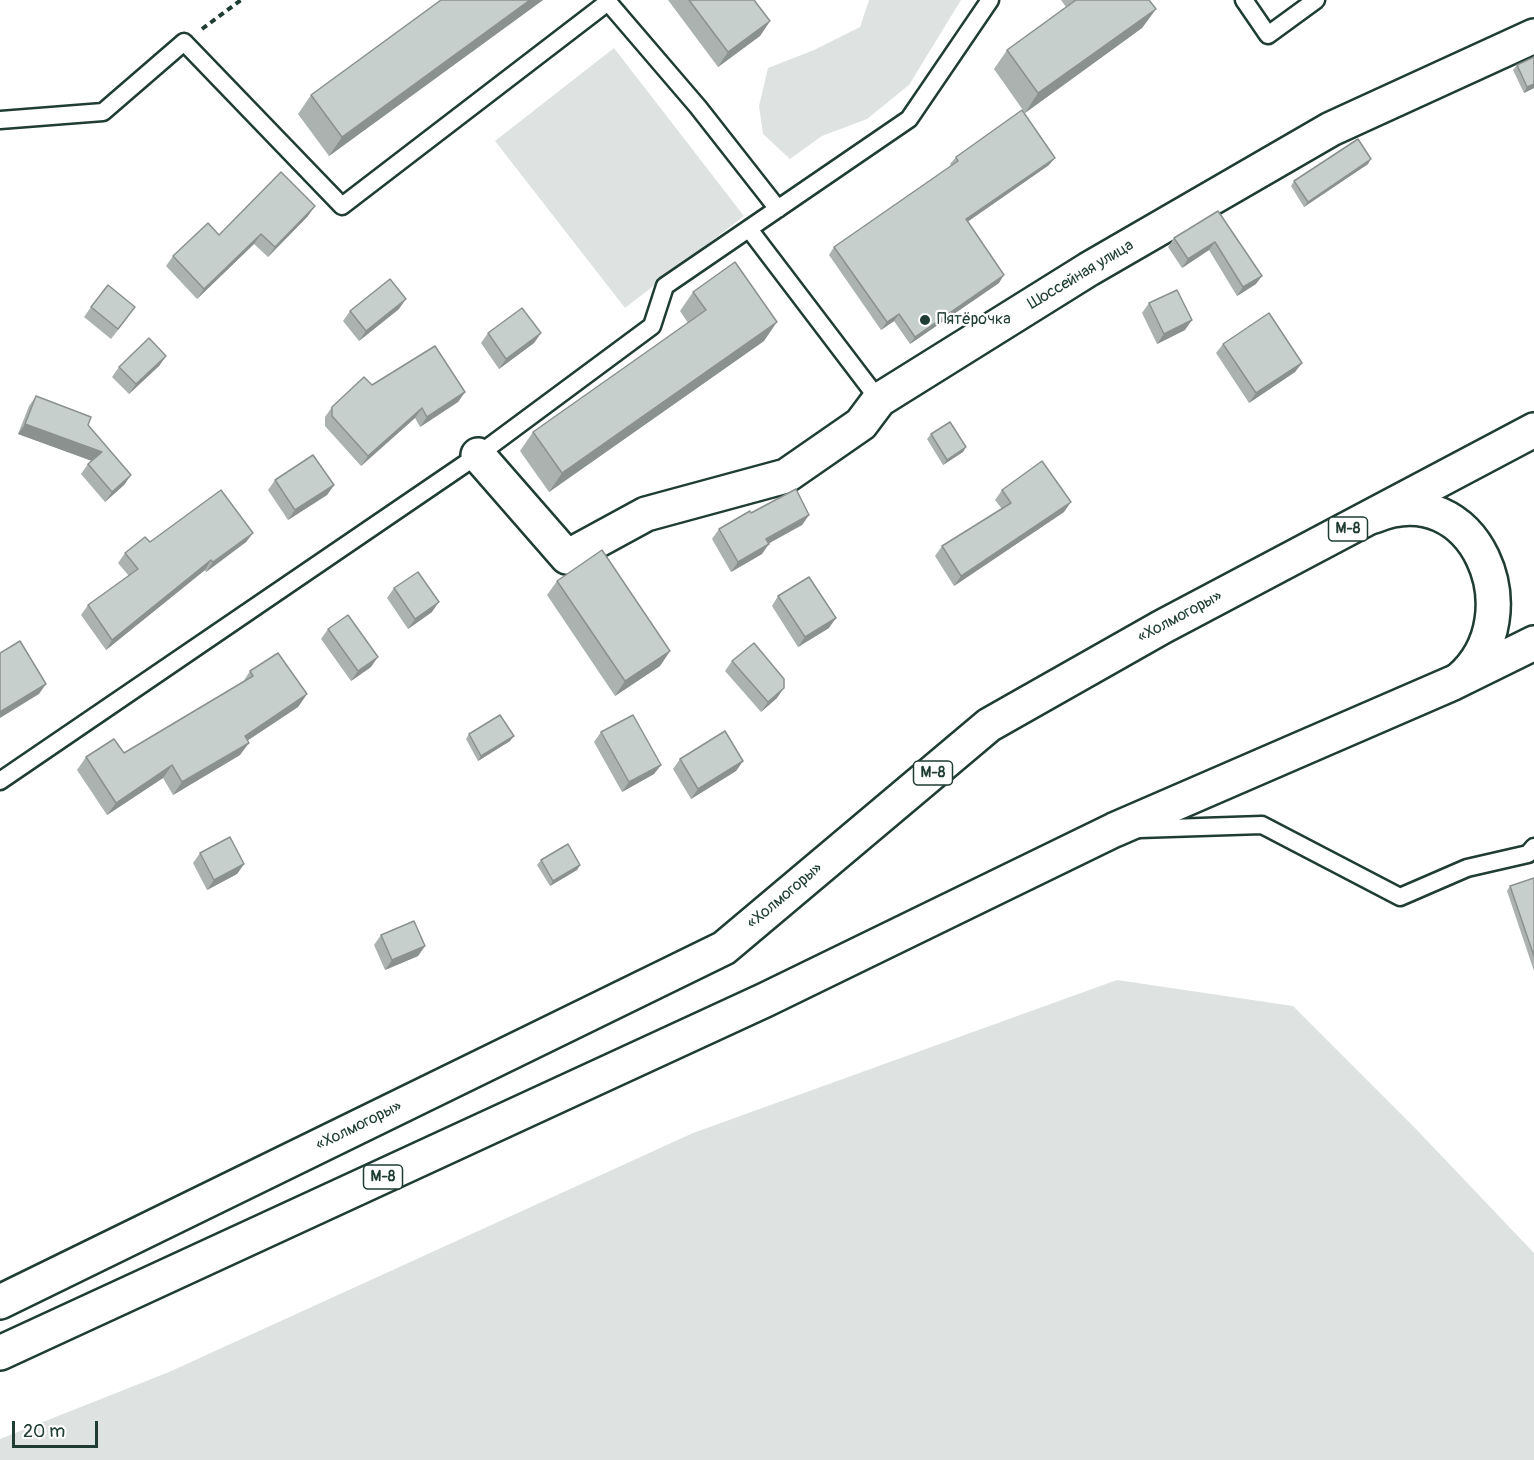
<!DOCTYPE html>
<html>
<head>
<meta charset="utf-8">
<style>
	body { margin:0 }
	#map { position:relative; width:1534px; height:1460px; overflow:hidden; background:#fff; font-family:Pangolin,sans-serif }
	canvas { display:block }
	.scale { position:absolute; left:12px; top:1421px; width:86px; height:27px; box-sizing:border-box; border:3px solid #1f3d34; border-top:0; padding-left:8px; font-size:18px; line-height:21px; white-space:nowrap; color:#1f3d34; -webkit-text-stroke:4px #fff; paint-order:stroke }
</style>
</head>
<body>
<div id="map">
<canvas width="1534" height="1460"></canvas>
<div class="scale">20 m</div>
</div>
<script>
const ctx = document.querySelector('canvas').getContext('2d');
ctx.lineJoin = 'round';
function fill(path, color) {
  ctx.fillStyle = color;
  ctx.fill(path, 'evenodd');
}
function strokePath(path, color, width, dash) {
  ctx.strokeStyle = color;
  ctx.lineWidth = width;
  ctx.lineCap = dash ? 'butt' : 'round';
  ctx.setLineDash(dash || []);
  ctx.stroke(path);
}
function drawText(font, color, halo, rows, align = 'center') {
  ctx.font = font + ' Pangolin,sans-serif';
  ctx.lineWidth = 4.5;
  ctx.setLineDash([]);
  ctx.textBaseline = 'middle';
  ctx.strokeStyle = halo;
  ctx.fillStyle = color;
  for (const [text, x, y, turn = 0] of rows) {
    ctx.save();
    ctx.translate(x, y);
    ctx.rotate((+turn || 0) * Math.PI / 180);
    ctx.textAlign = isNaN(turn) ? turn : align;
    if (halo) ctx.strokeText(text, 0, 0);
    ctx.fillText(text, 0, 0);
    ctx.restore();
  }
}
fill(new Path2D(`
	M 869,0 L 961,0 L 909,85 L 867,119 L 822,136 L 790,159 L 763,134 L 759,106 L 768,68 L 814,50 L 860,27 Z
	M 614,48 L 744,216 L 625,308 L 495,141 Z
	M 1117,980 L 1293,1006 L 1415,1128 L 1534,1253 L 1534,1460 L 0,1460 L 0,1439 L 169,1372 L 693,1133 Z`), '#dee3e2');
const lane = new Path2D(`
	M 1244,0 L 1268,35 L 1316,0
	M 0,120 L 103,112 L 184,42 L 342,206 L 608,2 L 698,107 L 778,209
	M 749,229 L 879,400
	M 0,781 L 478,455 L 652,326 L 665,286 L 909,119 L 990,0
	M 1139,829 L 1262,825 L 1400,897 L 1467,868 L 1528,854 L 1534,847`);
const street = new Path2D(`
	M 478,455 L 567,557 L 646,514 L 786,476 L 861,424 L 879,400 L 1089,269 L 1331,129 L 1534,36
	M 1374,516 C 1475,474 1534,615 1460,679`);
const highway = new Path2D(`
	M 0,1302 L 724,948 L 989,725 L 1162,627 L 1534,430
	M 0,1353 L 765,1000 L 1114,830 L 1453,683 L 1534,643`);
strokePath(lane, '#1f3d34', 21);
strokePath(street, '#1f3d34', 38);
strokePath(highway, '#1f3d34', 38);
strokePath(new Path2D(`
	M 202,29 L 241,0`), '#1f3d34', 4, [6, 4.5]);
strokePath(lane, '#fff', 16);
strokePath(street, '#fff', 33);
strokePath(highway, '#fff', 33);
fill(new Path2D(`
	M 441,0 L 543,0 L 329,156 L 298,114 L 311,95 Z
	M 668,0 L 754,0 L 770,21 L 760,36 L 718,67 Z
	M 1061,0 L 1149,0 L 1156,9 L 1142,28 L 1025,113 L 994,69 L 1007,50 L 1066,7 Z
	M 1534,57 L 1534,88 L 1524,93 L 1513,70 L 1517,65 Z
	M 956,157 L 1049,165 L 967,222 L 999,283 L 910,344 L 894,321 L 881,330 L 829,255 L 834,247 L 951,166 L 950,164 Z
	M 1368,164 L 1304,207 L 1291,186 L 1294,181 Z
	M 1218,211 L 1256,284 L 1237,296 L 1209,250 L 1182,268 L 1168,247 L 1174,238 Z
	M 308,216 L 268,257 L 254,244 L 197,299 L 166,266 L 173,256 L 219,235 Z
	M 693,292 L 764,341 L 549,492 L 520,451 L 533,432 L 688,323 L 680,311 Z
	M 1149,303 L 1185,330 L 1157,344 L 1142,313 Z
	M 91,307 L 128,317 L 111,339 L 84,317 Z
	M 399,309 L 359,341 L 343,321 L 350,311 Z
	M 488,333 L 541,333 L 534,343 L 499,369 L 481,343 Z
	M 1223,344 L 1302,363 L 1295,372 L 1249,403 L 1216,353 Z
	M 166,356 L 159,366 L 129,394 L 112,377 L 119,367 Z
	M 372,385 L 465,392 L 458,402 L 420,427 L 415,418 L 361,466 L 325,426 L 325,417 L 332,407 Z
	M 36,396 L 88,425 L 131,475 L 124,485 L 105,502 L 81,474 L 88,464 L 92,461 L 18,434 L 29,406 Z
	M 931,434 L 966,447 L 963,452 L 943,465 L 927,439 Z
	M 275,480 L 334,485 L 327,495 L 288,520 L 268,490 Z
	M 1002,490 L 1064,512 L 954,586 L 935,556 L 942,546 L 1002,509 L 995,500 Z
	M 751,513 L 809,515 L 802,525 L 768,543 L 762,554 L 731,572 L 712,539 L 719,529 Z
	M 253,533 L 246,542 L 206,572 L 205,570 L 106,650 L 81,615 L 88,605 L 129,576 L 118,563 L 125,553 L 150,542 Z
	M 557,581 L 670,651 L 660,666 L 615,696 L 547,595 Z
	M 394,588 L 432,612 L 408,629 L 387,598 Z
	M 778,596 L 829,628 L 798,647 L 772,606 Z
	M 328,629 L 371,667 L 351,681 L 321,639 Z
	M 732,661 L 777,698 L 761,712 L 725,671 Z
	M 250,671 L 307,694 L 298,707 L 247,741 L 240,755 L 173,795 L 163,778 L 107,815 L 77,770 L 86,757 L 124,753 L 243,682 Z
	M 601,732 L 661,765 L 654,774 L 622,792 L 594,742 Z
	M 469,734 L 510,741 L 478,761 L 466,739 Z
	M 680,759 L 743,761 L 736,771 L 691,799 L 673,769 Z
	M 200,853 L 244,864 L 237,874 L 207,890 L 193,863 Z
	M 541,860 L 580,865 L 577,870 L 550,886 L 537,865 Z
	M 1534,878 L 1534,971 L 1507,891 L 1510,886 Z
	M 381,935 L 425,946 L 418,956 L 385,970 L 374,945 Z`), '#abb2af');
fill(new Path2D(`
	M 530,0 L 543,0 L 329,156 L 342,137 Z
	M 1156,9 L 1142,28 L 1025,113 L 1038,93 Z
	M 770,21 L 760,36 L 718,67 L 728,52 Z
	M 1534,84 L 1534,88 L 1524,93 L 1527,87 Z
	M 1055,158 L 1049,165 L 960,227 L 966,219 Z
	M 1371,159 L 1368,164 L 1304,207 L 1308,202 Z
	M 315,206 L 308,216 L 268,257 L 275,247 Z
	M 261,234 L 254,244 L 197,299 L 204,289 Z
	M 1215,242 L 1209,250 L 1182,268 L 1188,259 Z
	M 1004,275 L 999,283 L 910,344 L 915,337 Z
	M 1262,276 L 1256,284 L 1237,296 L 1243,287 Z
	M 406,299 L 399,309 L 359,341 L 366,331 Z
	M 899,314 L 894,321 L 881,330 L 887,322 Z
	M 1192,320 L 1185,330 L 1157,344 L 1164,334 Z
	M 777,322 L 764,341 L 549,492 L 562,473 Z
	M 541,333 L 534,343 L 499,369 L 506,359 Z
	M 166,356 L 159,366 L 129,394 L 136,384 Z
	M 1302,363 L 1295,372 L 1249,403 L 1256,393 Z
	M 465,392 L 458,402 L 420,427 L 427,417 Z
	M 422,408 L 415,418 L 361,466 L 368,456 Z
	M 25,424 L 102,452 L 95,462 L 18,434 Z
	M 966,447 L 963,452 L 943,465 L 947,460 Z
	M 131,475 L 124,485 L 105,502 L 112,492 Z
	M 334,485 L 327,495 L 288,520 L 295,510 Z
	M 1071,502 L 1064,512 L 954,586 L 961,576 Z
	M 809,515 L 802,525 L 759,549 L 766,539 Z
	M 253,533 L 246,542 L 206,572 L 213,562 Z
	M 769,544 L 762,554 L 731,572 L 738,562 Z
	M 211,560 L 205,570 L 106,650 L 112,640 Z
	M 439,602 L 432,612 L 408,629 L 415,619 Z
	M 836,618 L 829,628 L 798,647 L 805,637 Z
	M 670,651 L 660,666 L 615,696 L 625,681 Z
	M 378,657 L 371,667 L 351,681 L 358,671 Z
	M 46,684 L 39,694 L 0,718 L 0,712 Z
	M 784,688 L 777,698 L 761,712 L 768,702 Z
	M 307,694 L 298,707 L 236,748 L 245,736 Z
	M 514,736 L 510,741 L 478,761 L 481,756 Z
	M 249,743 L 240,755 L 173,795 L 182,782 Z
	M 743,761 L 736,771 L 691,799 L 698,789 Z
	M 172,765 L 163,778 L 107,815 L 116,803 Z
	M 661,765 L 654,774 L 622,792 L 629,782 Z
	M 244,864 L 237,874 L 207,890 L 214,880 Z
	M 580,865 L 577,870 L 550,886 L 553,881 Z
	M 425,946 L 418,956 L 385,970 L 392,960 Z`), '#8b918f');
const building = new Path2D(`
	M 441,0 L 530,0 L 342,137 L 311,95 Z
	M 689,0 L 754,0 L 770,21 L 728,52 Z
	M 1076,0 L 1149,0 L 1156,9 L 1038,93 L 1007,50 Z
	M 1534,57 L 1534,84 L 1527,87 L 1517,65 Z
	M 1022,110 L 1055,158 L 966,219 L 1004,275 L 915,337 L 899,314 L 887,322 L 834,247 L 958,161 L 956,157 Z
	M 1358,139 L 1371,159 L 1308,202 L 1294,181 Z
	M 281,172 L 315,206 L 275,247 L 261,234 L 204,289 L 173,256 L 208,223 L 219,235 Z
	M 1218,211 L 1262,276 L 1243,287 L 1215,242 L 1188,259 L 1174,238 Z
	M 735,262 L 777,322 L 562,473 L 533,432 L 706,310 L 693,292 Z
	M 390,279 L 406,299 L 366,331 L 350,311 Z
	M 108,285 L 135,307 L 118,329 L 91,307 Z
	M 1177,290 L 1192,320 L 1164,334 L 1149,303 Z
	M 522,308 L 541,333 L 506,359 L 488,333 Z
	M 1269,313 L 1302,363 L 1256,393 L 1223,344 Z
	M 149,338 L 166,356 L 136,384 L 119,367 Z
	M 435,346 L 465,392 L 427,417 L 422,408 L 368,456 L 332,416 L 332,407 L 364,377 L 372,385 Z
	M 36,396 L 91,417 L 88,425 L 131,475 L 112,492 L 88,464 L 102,452 L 25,424 Z
	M 950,422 L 966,447 L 947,460 L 931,434 Z
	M 313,455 L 334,485 L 295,510 L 275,480 Z
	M 1042,461 L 1071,502 L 961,576 L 942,546 L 1011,503 L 1002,490 Z
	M 796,489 L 809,515 L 766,539 L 769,544 L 738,562 L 719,529 L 750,511 L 751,513 Z
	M 221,490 L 253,533 L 213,562 L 211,560 L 112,640 L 88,605 L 138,569 L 125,553 L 145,537 L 150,542 Z
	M 602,550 L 670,651 L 625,681 L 557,581 Z
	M 418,572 L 439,602 L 415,619 L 394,588 Z
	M 809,577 L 836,618 L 805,637 L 778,596 Z
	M 348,615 L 378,657 L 358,671 L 328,629 Z
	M 20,641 L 46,684 L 0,712 L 0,653 Z
	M 754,643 L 784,679 L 784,688 L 768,702 L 732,661 Z
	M 278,653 L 307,694 L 245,736 L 249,743 L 182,782 L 172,765 L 116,803 L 86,757 L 114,739 L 124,753 L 253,676 L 250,671 Z
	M 500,715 L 514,736 L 481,756 L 469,734 Z
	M 633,715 L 661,765 L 629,782 L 601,732 Z
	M 725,731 L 743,761 L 698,789 L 680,759 Z
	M 230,837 L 244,864 L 214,880 L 200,853 Z
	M 568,844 L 580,865 L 553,881 L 541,860 Z
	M 1534,878 L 1534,956 L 1510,886 Z
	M 414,921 L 425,946 L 392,960 L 381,935 Z`);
fill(building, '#c7cfcc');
strokePath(building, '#8b918f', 1.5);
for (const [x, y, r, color] of [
	[925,320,6,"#1f3d34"]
]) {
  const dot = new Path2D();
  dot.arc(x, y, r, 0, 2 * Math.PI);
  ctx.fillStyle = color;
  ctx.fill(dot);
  strokePath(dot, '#fff', 2);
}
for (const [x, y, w] of [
	[1348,529,39],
	[933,773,39],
	[383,1177,39]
]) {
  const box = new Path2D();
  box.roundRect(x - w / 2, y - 12, w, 24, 4.5);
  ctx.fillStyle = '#fff';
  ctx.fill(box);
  strokePath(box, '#1f3d34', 1.5);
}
drawText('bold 15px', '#1f3d34', null, [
	["М-8",1348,529],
	["М-8",933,773],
	["М-8",383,1177]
]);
drawText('16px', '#1f3d34', '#fff', [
	["Шоссейная улица",1081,275,-31],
	["«Холмогоры»",1180,617,-28],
	["«Холмогоры»",785,896,-40],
	["«Холмогоры»",359,1126,-26]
]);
drawText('16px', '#1f3d34', '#fff', [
	["Пятёрочка",937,320]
], 'left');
</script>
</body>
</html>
